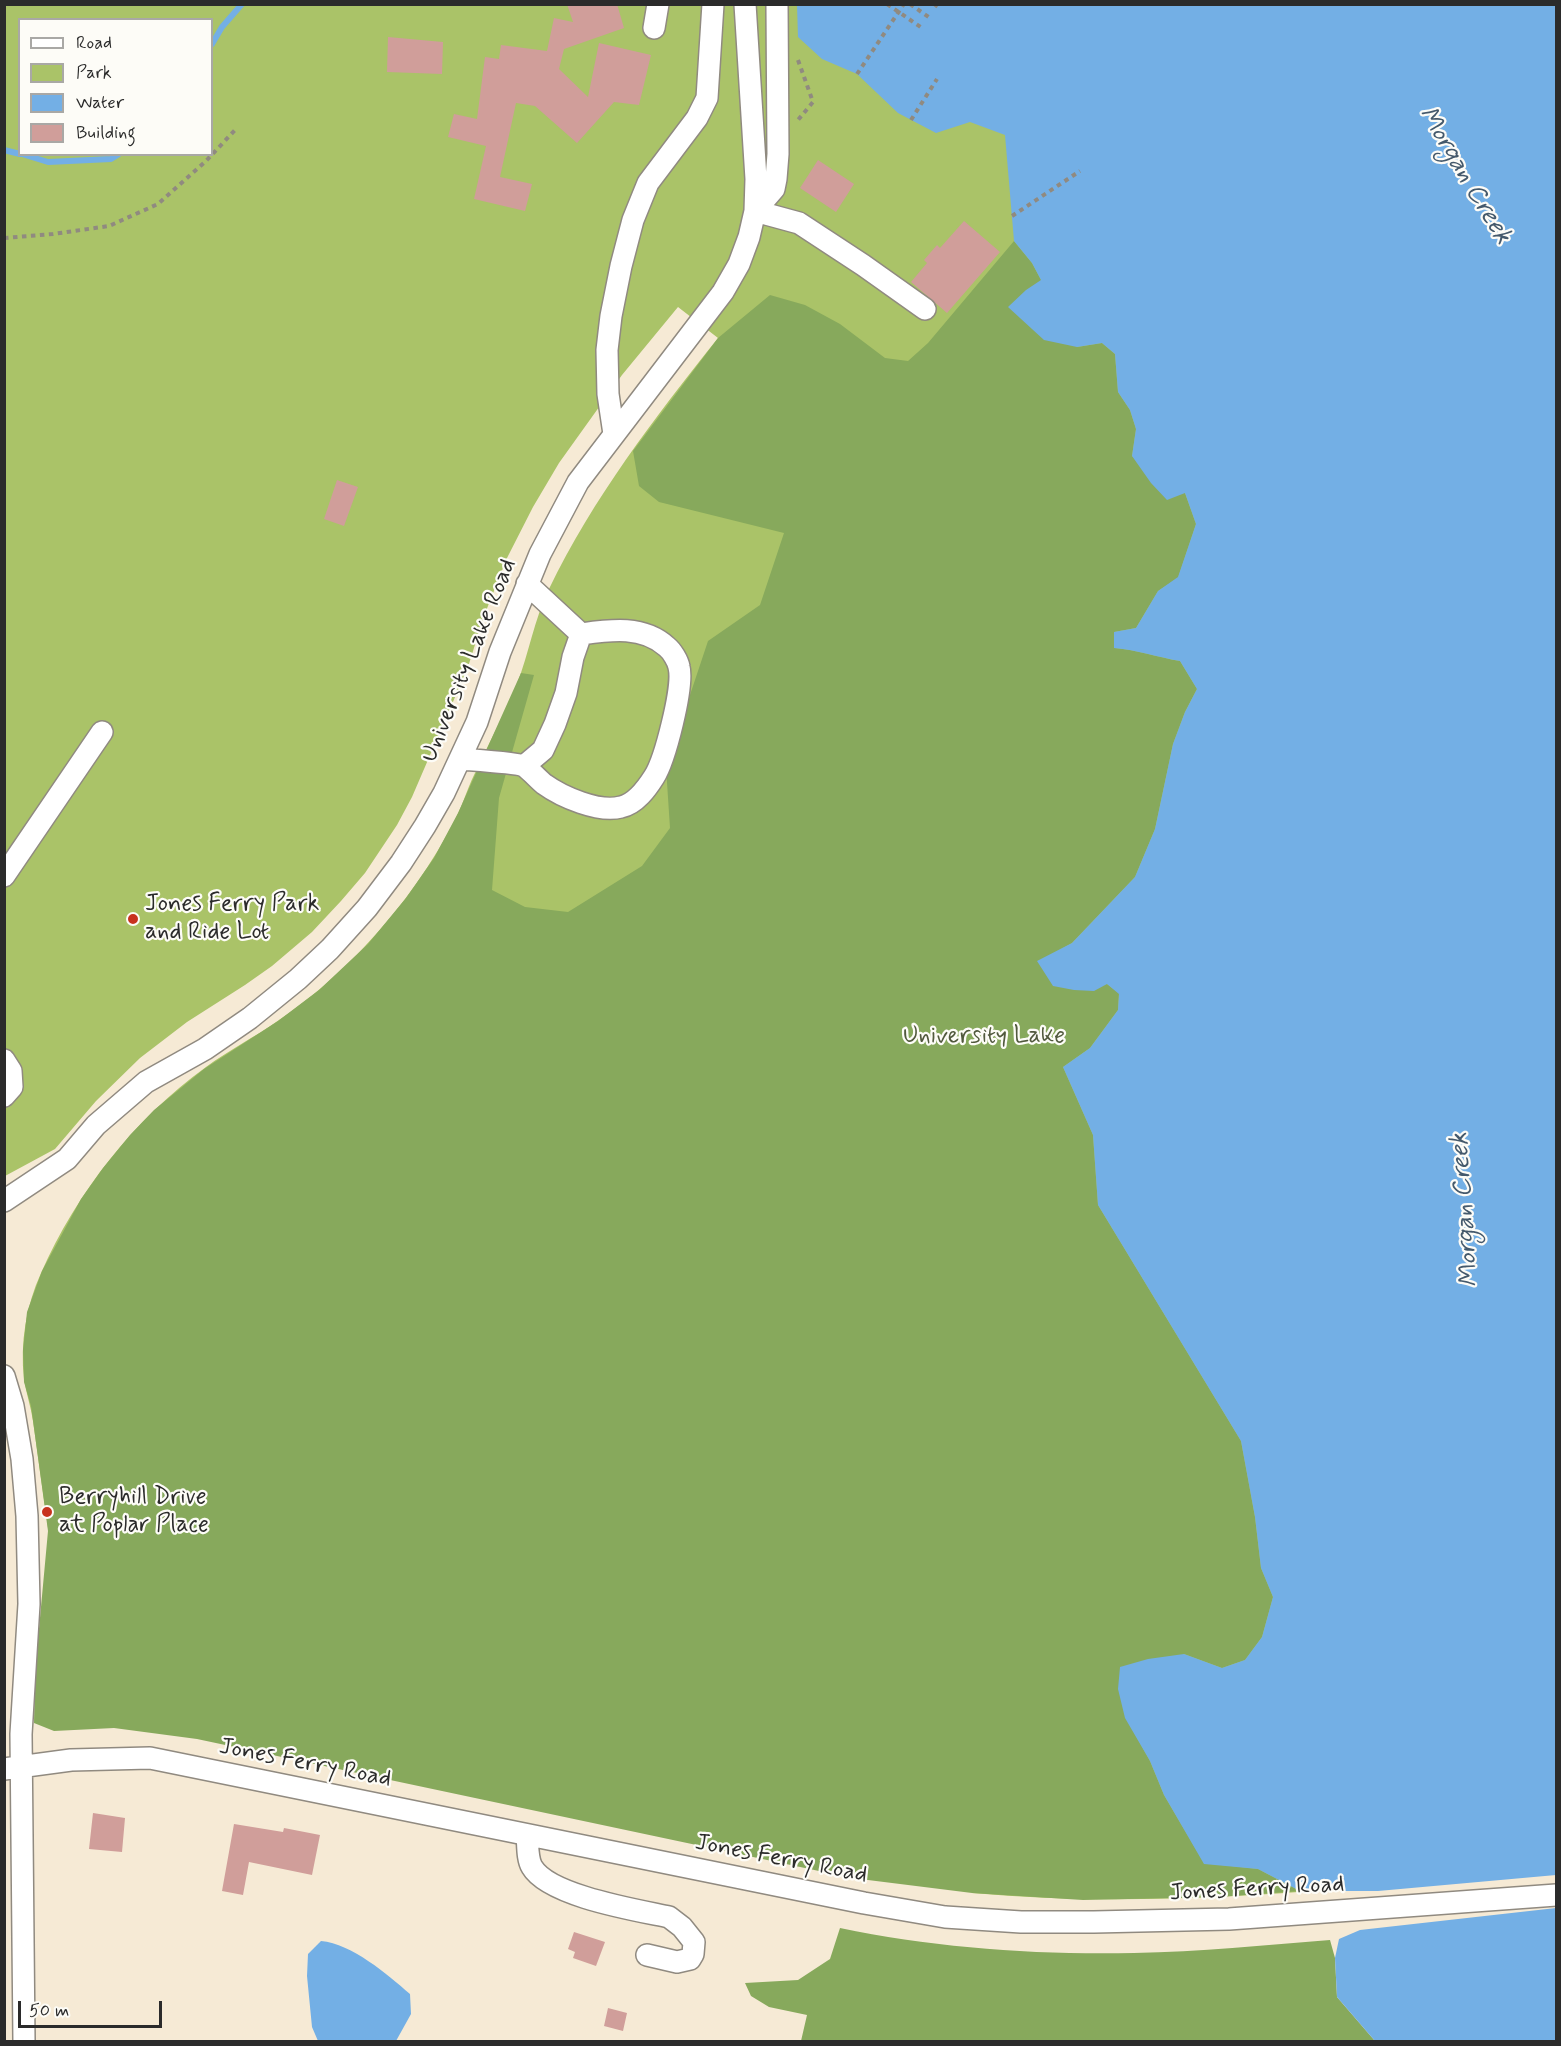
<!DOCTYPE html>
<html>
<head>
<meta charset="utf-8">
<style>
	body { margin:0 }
	#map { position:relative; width:1561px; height:2046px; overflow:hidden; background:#f6ead5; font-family:Mynerve,sans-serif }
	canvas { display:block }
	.frame { position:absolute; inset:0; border:6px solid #2b2b2b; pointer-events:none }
	.legend { position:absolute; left:18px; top:18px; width:195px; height:138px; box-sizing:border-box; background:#fdfcf7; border:2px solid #a9a8a5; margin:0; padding:8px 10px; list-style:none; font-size:18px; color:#2b2b2b }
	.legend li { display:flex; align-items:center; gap:12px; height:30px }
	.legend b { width:30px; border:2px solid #a9a8a5 }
	.scale { position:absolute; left:18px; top:2001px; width:144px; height:27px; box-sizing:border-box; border:3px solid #2b2b2b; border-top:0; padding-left:8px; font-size:18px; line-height:21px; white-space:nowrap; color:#2b2b2b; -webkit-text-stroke:4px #fdfcf7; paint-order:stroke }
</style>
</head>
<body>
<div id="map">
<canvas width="1561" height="2046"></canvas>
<div class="frame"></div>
<ul class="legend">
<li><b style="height:8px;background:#fff"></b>Road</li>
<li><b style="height:16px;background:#aac368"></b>Park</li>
<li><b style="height:16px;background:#73afe5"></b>Water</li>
<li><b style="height:16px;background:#d09e9a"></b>Building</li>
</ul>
<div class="scale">50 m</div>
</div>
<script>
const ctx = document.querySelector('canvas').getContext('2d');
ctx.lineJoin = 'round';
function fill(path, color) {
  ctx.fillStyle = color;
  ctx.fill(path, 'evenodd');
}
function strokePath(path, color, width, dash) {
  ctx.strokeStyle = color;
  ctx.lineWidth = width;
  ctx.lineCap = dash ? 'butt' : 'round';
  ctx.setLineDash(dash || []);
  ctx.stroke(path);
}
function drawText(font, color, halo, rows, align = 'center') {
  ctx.font = font + ' Mynerve,sans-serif';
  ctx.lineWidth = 4.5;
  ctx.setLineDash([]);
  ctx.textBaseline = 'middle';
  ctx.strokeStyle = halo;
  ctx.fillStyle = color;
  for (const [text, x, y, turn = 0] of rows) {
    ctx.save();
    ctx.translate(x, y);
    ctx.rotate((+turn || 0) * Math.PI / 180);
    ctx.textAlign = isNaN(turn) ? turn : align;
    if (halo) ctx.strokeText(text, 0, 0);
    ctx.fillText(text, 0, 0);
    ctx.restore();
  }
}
fill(new Path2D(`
	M 5,5 L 1556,5 L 1556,1870 C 1362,1886 1167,1911 972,1893 L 952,1611 L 48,1528 C 43,1493 38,1457 33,1421 C 31,1407 26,1393 24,1379 C 20,1343 26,1306 41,1273 C 77,1192 134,1119 206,1067 C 229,1050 255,1037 279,1020 C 310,999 340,973 366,945 C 402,907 433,863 457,816 C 464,801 469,784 477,769 C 490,741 505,713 517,684 C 529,653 534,620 549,589 C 593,498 655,417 718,338 L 678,307 L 622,375 L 559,463 L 533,507 L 507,558 L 484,616 L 468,667 L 412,797 L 397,825 L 365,873 L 341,901 L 312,932 L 272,966 L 245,985 L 187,1022 L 140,1058 L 96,1101 L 55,1149 L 5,1176 ZM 20,20 L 212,20 L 212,154 L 20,154 Z`), '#aac368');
fill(new Path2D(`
	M 1014,241 L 1032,263 L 1077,347 L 1102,343 L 1115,354 L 1118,392 L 1130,410 L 1136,429 L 1132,456 L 1185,493 L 1196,524 L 1178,578 L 1158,591 L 1136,628 L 1114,632 L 1115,648 C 1137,650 1157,657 1180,661 L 1197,689 L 1185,712 L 1173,744 L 1155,829 L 1135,877 L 1072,943 L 1038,962 L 1107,984 L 1119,993 L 1118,1010 L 1090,1048 L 1063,1067 L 1093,1135 L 1098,1205 L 1241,1441 L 1255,1517 L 1261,1568 L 1273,1597 L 1262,1637 L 1245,1660 L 1222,1668 L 1184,1654 L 1126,1718 L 1150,1761 L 1164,1795 L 1204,1863 L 1258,1869 L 1300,1891 L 1218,1897 L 1083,1900 L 972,1893 L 852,1878 L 197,1739 L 114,1728 L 54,1731 L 34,1723 L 35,1672 L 48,1531 L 31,1406 L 24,1382 L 23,1350 L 27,1312 L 42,1271 L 81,1199 L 103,1168 L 130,1135 L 154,1110 L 204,1069 L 278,1021 L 319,990 L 368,944 L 406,898 L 434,858 L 458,813 L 521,673 L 534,675 L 499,798 L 492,890 L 525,907 L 568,912 L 642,866 L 670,828 L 666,767 L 708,641 L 760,605 L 784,533 L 659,502 L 639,486 L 633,451 L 718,338 L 770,295 L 805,305 L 840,324 L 885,358 L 908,361 L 928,343 Z
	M 840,1928 C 935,1948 1037,1955 1134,1953 C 1200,1952 1265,1945 1330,1940 L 1335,1958 L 1337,1997 L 1375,2041 L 801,2041 L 807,2015 L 769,2007 L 751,1996 L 745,1983 L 798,1980 L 830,1959 Z`), '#87a95c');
fill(new Path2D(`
	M 797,5 L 1556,5 L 1556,1875 L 1378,1891 L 1300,1891 L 1258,1869 L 1204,1864 L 1164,1795 L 1150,1761 L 1125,1718 L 1118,1689 L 1120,1667 L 1148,1659 L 1184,1654 L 1222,1668 L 1245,1660 L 1262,1637 L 1273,1597 L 1261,1568 L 1255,1517 L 1241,1441 L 1098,1205 L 1093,1135 L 1063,1067 L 1090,1048 L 1118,1010 L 1119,994 L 1107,984 L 1094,991 L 1074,990 L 1053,986 L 1037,961 L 1072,943 L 1135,877 L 1155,829 L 1173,744 L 1185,712 L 1197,689 L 1180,661 C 1157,657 1137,650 1114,648 L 1114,632 L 1136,628 L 1158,591 L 1178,577 L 1196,524 L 1185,493 L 1167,500 L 1151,483 L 1132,456 L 1136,429 L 1130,410 L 1118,392 L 1115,354 L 1102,343 L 1077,347 L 1044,340 L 1008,307 L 1026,290 L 1041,280 L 1032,263 L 1014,241 L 1005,135 L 970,122 L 936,133 L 898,113 L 857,74 L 822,59 L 798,37 Z
	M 1556,1908 L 1556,2041 L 1375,2041 L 1337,1997 L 1335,1958 L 1339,1939 L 1360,1930 Z
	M 321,1941 C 352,1944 387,1974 410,1994 L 411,2014 L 396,2041 L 318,2041 L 312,2027 L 307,1976 L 308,1954 Z`), '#73afe5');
strokePath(new Path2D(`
	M 212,44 L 222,27 L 242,4
	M 4,150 L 20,154
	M 22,154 L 48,162 L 111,159 L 119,154`), '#73afe5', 6);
fill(new Path2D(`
	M 567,4 L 617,4 L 624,28 L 564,49 L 559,69 L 588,97 L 599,43 L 651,55 L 639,105 L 614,102 L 577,143 L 535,106 L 516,103 L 500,177 L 532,184 L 525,211 L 474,199 L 486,146 L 448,137 L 454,114 L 477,119 L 485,57 L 499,59 L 501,45 L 547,51 L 554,18 L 573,22 Z
	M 388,37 L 443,42 L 442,74 L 387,72 Z
	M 818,160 L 854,184 L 836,212 L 800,188 Z
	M 964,221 L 1000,252 L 947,313 L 911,282 L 927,263 L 924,260 L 937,245 L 940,248 Z
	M 337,480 L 358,487 L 344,526 L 324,519 Z
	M 93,1813 L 125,1818 L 122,1852 L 89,1849 Z
	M 234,1824 L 283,1832 L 284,1828 L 320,1835 L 312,1875 L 249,1862 L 243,1895 L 222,1891 Z
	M 574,1932 L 605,1942 L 596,1966 L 573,1958 L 575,1952 L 568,1949 Z
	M 608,2008 L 627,2013 L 623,2031 L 604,2026 Z`), '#d09e9a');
const minor = new Path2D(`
	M 777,4 L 778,154 L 776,179 L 774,189 L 755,211 L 799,223 L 863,265 L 925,309
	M 654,28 L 658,4
	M 614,434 L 608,394 L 607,350 L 611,316 L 621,266 L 633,220 L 648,183 L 697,118 L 707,98 L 713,4
	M 527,584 L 581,634
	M 460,759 C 471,760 518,763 524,766 C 529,769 539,780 544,784 C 562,797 599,813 621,807 C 636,804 647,788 654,777 C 665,760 684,686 679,667 C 678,661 672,651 667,647 C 643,625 610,630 581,634 L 573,657 L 566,693 L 555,724 L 543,750 L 524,766
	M 4,876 L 102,732
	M 4,1060 L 11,1071 L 12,1087 L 4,1096
	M 4,1201 L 67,1159 L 96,1125 L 146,1082 L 205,1049 L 250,1018 L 298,979 L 330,949 L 367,908 L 401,863 L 425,826 L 444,793 L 477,722 L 500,652 L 540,554 L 578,482 L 723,292 L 739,264 L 749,237 L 755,211 L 756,179 L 745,4
	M 4,1376 L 13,1406 L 22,1459 L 27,1516 L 29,1604 L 21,1734 L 24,2042
	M 4,1769 L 71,1760 L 150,1758 L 864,1903 L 945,1917 L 1021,1922 L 1094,1922 L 1229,1919 L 1556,1895
	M 527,1835 C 528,1844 527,1859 532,1867 C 549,1896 636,1910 669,1917 L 682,1927 L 694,1942 L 693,1954 L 690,1959 L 677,1962 L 647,1955`);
strokePath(minor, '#908a80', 24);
strokePath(new Path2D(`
	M 887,4 L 922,28
	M 910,4 L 930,18
	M 934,4 L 938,7
	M 798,60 L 813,102 L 798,120
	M 857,74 L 904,4
	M 911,120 L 937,79
	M 1012,216 L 1080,171
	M 4,238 L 53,234 L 109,226 L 158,204 L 206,161 L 236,129`), '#908a80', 4, [4.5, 4.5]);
strokePath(minor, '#fff', 21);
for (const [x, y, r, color] of [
	[133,919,6,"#c8321e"],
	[47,1512,6,"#c8321e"]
]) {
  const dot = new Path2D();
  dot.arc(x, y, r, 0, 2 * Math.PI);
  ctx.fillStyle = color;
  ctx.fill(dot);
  strokePath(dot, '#fdfcf7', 2);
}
drawText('24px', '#2b2b2b', '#fdfcf7', [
	["University Lake Road",470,661,-68],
	["Jones Ferry Road",305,1764,11],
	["Jones Ferry Road",781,1860,11],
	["Jones Ferry Road",1257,1890,-3]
]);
drawText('24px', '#2b2b2b', '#fdfcf7', [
	["Jones Ferry Park",145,905],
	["and Ride Lot",145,933],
	["Berryhill Drive",59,1498],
	["at Poplar Place",59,1526]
], 'left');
drawText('24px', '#51593d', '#fdfcf7', [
	["University Lake",984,1037]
]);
drawText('italic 26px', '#44596c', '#fdfcf7', [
	["Morgan Creek",1464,176,59],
	["Morgan Creek",1466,1210,-94]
]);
</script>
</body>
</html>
